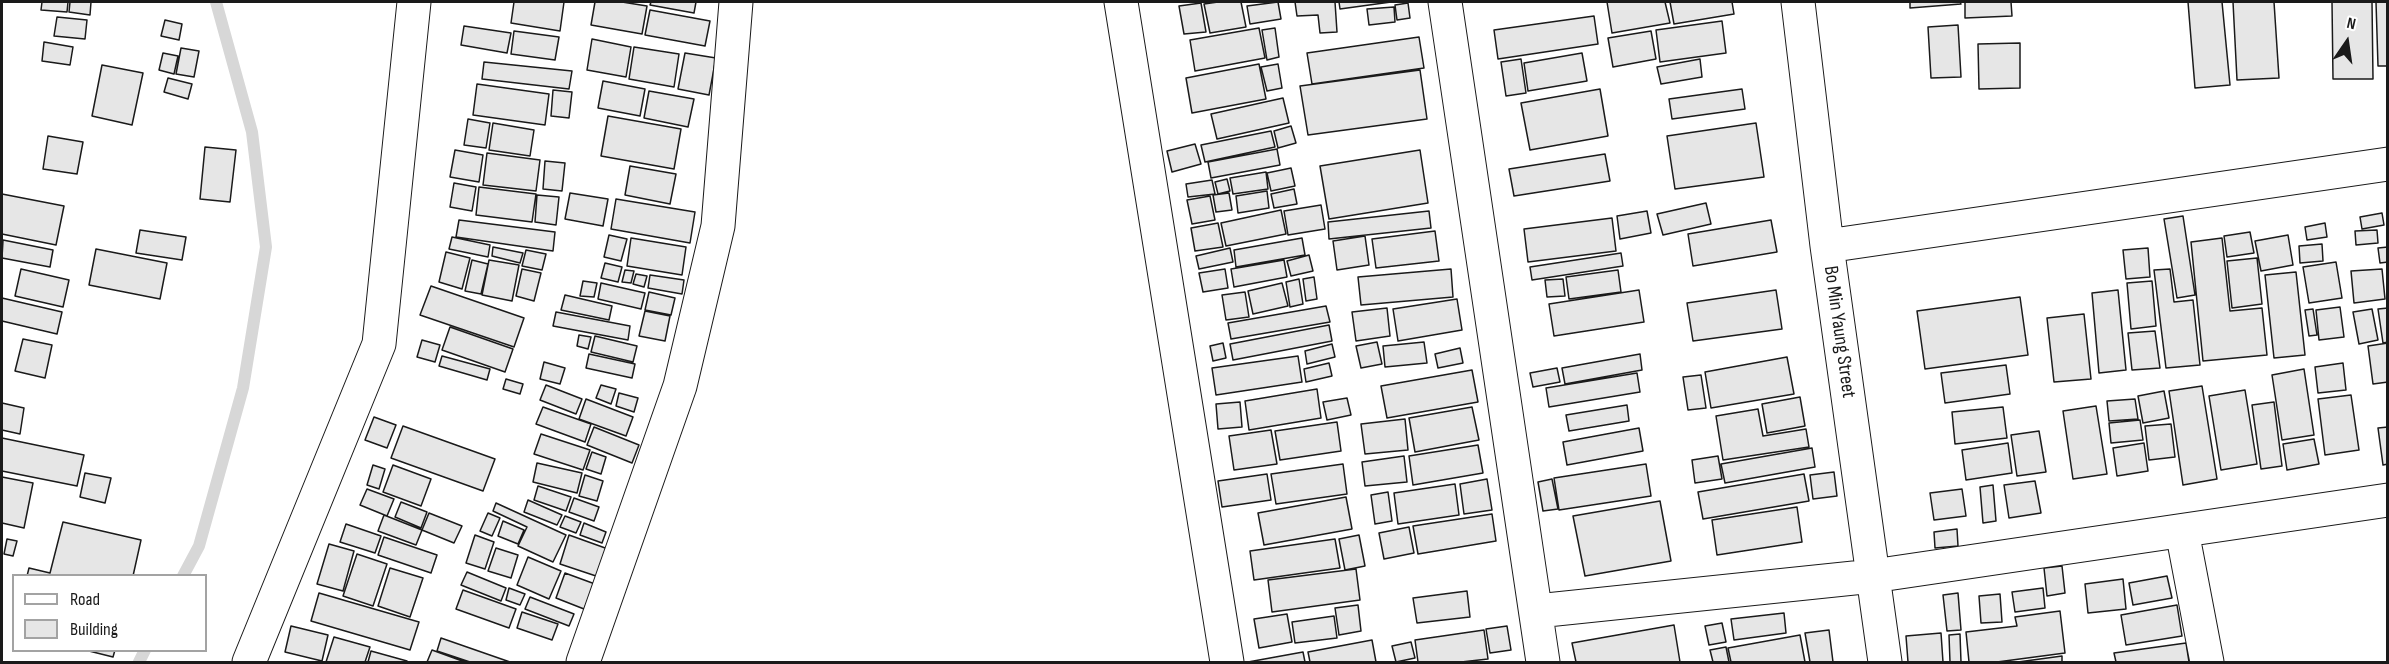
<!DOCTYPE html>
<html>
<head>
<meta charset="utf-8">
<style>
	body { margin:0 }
	#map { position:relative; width:2389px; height:664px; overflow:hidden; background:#fff; font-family:"Sofia Sans Condensed",sans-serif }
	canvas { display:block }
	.frame { position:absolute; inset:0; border:3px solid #1a1a1a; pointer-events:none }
	.legend { position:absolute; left:12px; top:574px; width:195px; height:78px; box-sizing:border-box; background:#fff; border:2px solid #a3a3a3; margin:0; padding:8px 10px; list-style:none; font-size:18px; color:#1a1a1a }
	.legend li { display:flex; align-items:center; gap:12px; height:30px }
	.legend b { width:30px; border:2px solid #a3a3a3 }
	.north { position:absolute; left:2317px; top:12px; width:60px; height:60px; -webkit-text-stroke:4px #fff; paint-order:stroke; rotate:13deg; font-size:16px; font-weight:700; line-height:24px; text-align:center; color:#1a1a1a }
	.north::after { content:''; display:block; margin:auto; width:21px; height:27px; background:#1a1a1a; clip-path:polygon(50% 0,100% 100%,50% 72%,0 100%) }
</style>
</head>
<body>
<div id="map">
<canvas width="2389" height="664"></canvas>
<div class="frame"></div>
<ul class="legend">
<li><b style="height:8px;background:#fff"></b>Road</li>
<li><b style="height:16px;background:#e6e6e6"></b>Building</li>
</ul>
<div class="north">N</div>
</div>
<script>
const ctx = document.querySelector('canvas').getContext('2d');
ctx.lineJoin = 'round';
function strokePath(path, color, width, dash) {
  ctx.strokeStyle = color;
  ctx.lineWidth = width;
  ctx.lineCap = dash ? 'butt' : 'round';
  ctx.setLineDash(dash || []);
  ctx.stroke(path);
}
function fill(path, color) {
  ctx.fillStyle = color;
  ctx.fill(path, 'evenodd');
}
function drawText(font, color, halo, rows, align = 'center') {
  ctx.font = font + ' "Sofia Sans Condensed",sans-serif';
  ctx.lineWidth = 4.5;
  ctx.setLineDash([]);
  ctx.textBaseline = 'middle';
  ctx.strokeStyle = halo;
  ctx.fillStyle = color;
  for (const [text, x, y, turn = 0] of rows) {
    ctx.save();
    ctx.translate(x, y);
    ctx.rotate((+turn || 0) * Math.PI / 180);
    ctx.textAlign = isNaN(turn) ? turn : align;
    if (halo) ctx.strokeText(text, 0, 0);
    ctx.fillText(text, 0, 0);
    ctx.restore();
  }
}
strokePath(new Path2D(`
	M 183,576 L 199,546 L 243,388 L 266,247 L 252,132 L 216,2
	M 139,662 L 145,650`), '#d7d7d7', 12);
const building = new Path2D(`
	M 42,2 L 68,2 L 67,12 L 41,10 Z
	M 70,2 L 91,2 L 90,15 L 69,12 Z
	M 514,2 L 564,2 L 560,31 L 511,23 Z
	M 595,2 L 622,2 L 647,6 L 642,34 L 591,25 Z
	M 651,2 L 696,2 L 694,13 L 650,5 Z
	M 1218,2 L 1241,2 L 1246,27 L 1210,33 L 1204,4 Z
	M 1278,2 L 1281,19 L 1250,24 L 1247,6 Z
	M 1295,2 L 1335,2 L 1337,32 L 1320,33 L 1318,15 L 1297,16 Z
	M 1339,2 L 1391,2 L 1340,9 Z
	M 1607,2 L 1665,2 L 1670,23 L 1612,33 Z
	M 1670,2 L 1732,2 L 1734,14 L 1674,24 Z
	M 1910,2 L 1960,2 L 1961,4 L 1910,8 Z
	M 1965,2 L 2011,2 L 2012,16 L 1965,18 Z
	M 2188,2 L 2222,2 L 2230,85 L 2195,88 Z
	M 2233,2 L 2274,2 L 2279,78 L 2237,80 Z
	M 2332,2 L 2372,2 L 2373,79 L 2333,79 Z
	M 2376,2 L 2388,2 L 2388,66 L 2378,66 Z
	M 1201,3 L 1206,32 L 1184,34 L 1179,6 Z
	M 1408,3 L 1410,18 L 1397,20 L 1395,5 Z
	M 1394,7 L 1395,22 L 1369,25 L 1367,9 Z
	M 650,10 L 710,21 L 705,46 L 645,35 Z
	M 1594,16 L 1598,44 L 1498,59 L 1494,30 Z
	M 57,17 L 87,20 L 85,39 L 54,36 Z
	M 165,20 L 182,24 L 179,40 L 161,36 Z
	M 1722,21 L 1726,53 L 1660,62 L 1656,30 Z
	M 1958,25 L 1961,77 L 1931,78 L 1928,27 Z
	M 464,26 L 511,33 L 507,53 L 461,45 Z
	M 1259,28 L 1265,58 L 1195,71 L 1190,40 Z
	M 1275,28 L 1279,57 L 1267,60 L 1262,30 Z
	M 514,31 L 559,37 L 555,60 L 511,54 Z
	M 1651,31 L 1656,59 L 1613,67 L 1608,38 Z
	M 1419,37 L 1424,68 L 1312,84 L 1307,53 Z
	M 592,39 L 631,47 L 626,77 L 587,70 Z
	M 44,42 L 73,47 L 70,65 L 42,61 Z
	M 2020,43 L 2020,88 L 1979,89 L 1978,44 Z
	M 634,47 L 679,54 L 674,87 L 629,79 Z
	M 181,48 L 199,51 L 194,77 L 176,74 Z
	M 163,53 L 178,56 L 174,74 L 159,70 Z
	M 685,53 L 716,58 L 709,95 L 678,89 Z
	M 1582,53 L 1587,81 L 1528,91 L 1524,63 Z
	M 1521,59 L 1526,93 L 1506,96 L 1501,62 Z
	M 1700,59 L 1702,77 L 1661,84 L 1657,67 Z
	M 484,62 L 572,71 L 569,89 L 482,79 Z
	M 1259,64 L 1266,99 L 1192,113 L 1186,78 Z
	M 1278,64 L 1282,88 L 1267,91 L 1261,67 Z
	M 102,65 L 143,73 L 132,125 L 92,116 Z
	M 1420,70 L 1427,119 L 1308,135 L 1300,86 Z
	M 168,78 L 192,84 L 188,99 L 164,92 Z
	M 603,81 L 645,89 L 640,116 L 598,108 Z
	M 477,84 L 549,94 L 545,125 L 473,115 Z
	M 1600,89 L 1608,136 L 1530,150 L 1521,103 Z
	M 1742,89 L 1745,109 L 1672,119 L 1669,99 Z
	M 553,90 L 572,92 L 569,118 L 551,116 Z
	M 649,91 L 694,99 L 688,127 L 644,118 Z
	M 1283,98 L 1289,123 L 1217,139 L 1211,114 Z
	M 608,116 L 681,129 L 674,169 L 601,156 Z
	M 468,119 L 490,123 L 486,148 L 464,145 Z
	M 493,123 L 534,130 L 530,156 L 489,150 Z
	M 1756,123 L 1764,177 L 1675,189 L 1667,136 Z
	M 1291,126 L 1296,143 L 1278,148 L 1274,131 Z
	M 1271,131 L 1275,147 L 1205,162 L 1201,145 Z
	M 48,136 L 83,142 L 77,174 L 43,169 Z
	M 1195,144 L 1201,164 L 1172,172 L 1167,151 Z
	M 205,147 L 236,150 L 230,202 L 200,199 Z
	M 1277,149 L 1280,165 L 1211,178 L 1208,162 Z
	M 455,150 L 483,155 L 479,182 L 450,177 Z
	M 1420,150 L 1428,203 L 1329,219 L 1320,166 Z
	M 487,153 L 540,160 L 536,191 L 483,185 Z
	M 1605,154 L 1610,181 L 1514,196 L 1509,169 Z
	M 545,161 L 565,163 L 562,191 L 543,189 Z
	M 630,166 L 676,174 L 670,204 L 625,195 Z
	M 1291,168 L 1295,186 L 1271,191 L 1267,173 Z
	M 1266,172 L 1268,189 L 1233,194 L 1230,178 Z
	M 1227,179 L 1230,191 L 1218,194 L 1215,182 Z
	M 1212,180 L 1215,194 L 1188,197 L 1186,184 Z
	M 454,183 L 476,187 L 472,211 L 450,207 Z
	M 479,187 L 536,194 L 532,222 L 476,215 Z
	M 1294,189 L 1297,204 L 1274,208 L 1271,194 Z
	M 1267,191 L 1269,208 L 1238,213 L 1236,196 Z
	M 570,193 L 608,199 L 603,226 L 565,219 Z
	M 1229,193 L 1232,210 L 1216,212 L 1213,195 Z
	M 2,194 L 64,206 L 56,245 L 2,234 Z
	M 537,195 L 559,197 L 556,225 L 535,222 Z
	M 1210,196 L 1215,220 L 1192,224 L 1187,200 Z
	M 616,199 L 695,212 L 690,243 L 611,229 Z
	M 1706,203 L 1711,224 L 1663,235 L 1657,214 Z
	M 1321,205 L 1325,229 L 1288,235 L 1284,211 Z
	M 1281,210 L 1286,234 L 1226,246 L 1221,223 Z
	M 1429,211 L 1431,228 L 1329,239 L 1328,222 Z
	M 1647,211 L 1651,233 L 1620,239 L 1617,216 Z
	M 2382,213 L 2384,225 L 2362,229 L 2360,217 Z
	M 2183,216 L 2195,295 L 2177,298 L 2164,219 Z
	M 1612,218 L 1616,251 L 1528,262 L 1524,229 Z
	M 459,220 L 555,232 L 553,251 L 456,237 Z
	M 1771,220 L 1777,252 L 1693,266 L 1688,234 Z
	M 1218,223 L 1223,247 L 1195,251 L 1191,228 Z
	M 2325,223 L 2327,237 L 2307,240 L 2305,227 Z
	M 140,230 L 186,237 L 182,260 L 136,253 Z
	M 2377,230 L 2378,243 L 2356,245 L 2355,231 Z
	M 1435,231 L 1439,261 L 1376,268 L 1372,239 Z
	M 2250,232 L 2254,253 L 2227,257 L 2224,236 Z
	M 609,235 L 627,239 L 621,261 L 604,257 Z
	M 2288,235 L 2293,265 L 2261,271 L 2255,241 Z
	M 1365,236 L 1369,265 L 1337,270 L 1333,241 Z
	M 452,237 L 490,245 L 488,257 L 449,249 Z
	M 631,238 L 686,247 L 682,275 L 627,266 Z
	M 1302,238 L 1305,255 L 1236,267 L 1234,250 Z
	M 2222,238 L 2230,311 L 2262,308 L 2267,355 L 2203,361 L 2191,242 Z
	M 3,240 L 53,250 L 50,267 L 2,258 Z
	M 2322,244 L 2323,261 L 2300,263 L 2299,246 Z
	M 493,247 L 523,253 L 520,263 L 492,256 Z
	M 2388,247 L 2388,262 L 2380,263 L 2378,248 Z
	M 1230,248 L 1233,262 L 1199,269 L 1196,256 Z
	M 2148,248 L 2150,277 L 2126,279 L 2123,250 Z
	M 96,249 L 167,263 L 160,299 L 89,285 Z
	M 526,250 L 546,254 L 542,270 L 522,266 Z
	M 446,252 L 470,258 L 462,289 L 439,282 Z
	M 1621,253 L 1623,266 L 1532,280 L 1530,267 Z
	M 1309,255 L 1313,271 L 1291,276 L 1287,261 Z
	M 2257,258 L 2262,304 L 2232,308 L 2227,261 Z
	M 472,260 L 488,264 L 481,294 L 465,291 Z
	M 489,260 L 519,265 L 512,301 L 482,295 Z
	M 1284,260 L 1287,277 L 1234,287 L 1231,269 Z
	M 2336,262 L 2342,298 L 2309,303 L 2303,267 Z
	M 605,263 L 622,267 L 618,282 L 601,278 Z
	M 21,269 L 69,280 L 63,307 L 15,296 Z
	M 522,269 L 541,273 L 534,301 L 516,296 Z
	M 1225,269 L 1228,288 L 1203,292 L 1199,273 Z
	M 1451,269 L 1453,297 L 1361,305 L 1358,277 Z
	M 2170,269 L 2174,302 L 2193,300 L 2200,365 L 2166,368 L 2154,270 Z
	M 2382,269 L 2385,299 L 2354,303 L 2351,271 Z
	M 625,270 L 634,271 L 631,283 L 622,282 Z
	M 1618,270 L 1621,292 L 1569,299 L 1566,277 Z
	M 2296,272 L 2305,355 L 2274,358 L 2265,275 Z
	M 636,274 L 647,276 L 644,287 L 633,284 Z
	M 650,275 L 684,280 L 682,294 L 648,288 Z
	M 1314,277 L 1317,299 L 1306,301 L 1303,279 Z
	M 1299,279 L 1303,304 L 1290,307 L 1286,282 Z
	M 1563,279 L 1565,296 L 1547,297 L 1545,280 Z
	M 583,281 L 597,283 L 594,297 L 580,296 Z
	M 2152,281 L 2156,326 L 2131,329 L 2127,283 Z
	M 601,283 L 645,293 L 641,309 L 598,299 Z
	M 1282,283 L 1288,306 L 1253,314 L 1248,291 Z
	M 431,286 L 524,318 L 514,347 L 420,315 Z
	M 1639,290 L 1644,322 L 1554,336 L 1549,304 Z
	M 1776,290 L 1782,329 L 1693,341 L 1687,303 Z
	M 2118,290 L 2126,370 L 2099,373 L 2092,293 Z
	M 649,292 L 675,298 L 671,315 L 645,310 Z
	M 1245,292 L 1249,317 L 1226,320 L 1222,295 Z
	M 565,295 L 612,306 L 609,320 L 561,310 Z
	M 2020,297 L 2028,355 L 1925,369 L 1917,311 Z
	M 2,298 L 62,312 L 57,334 L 2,321 Z
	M 1457,299 L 1462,330 L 1398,341 L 1393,309 Z
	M 1326,306 L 1330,322 L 1231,339 L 1228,323 Z
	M 2340,307 L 2344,337 L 2319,340 L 2316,310 Z
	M 1387,308 L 1390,336 L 1356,341 L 1352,312 Z
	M 2388,308 L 2388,342 L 2383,343 L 2378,309 Z
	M 2313,309 L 2317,335 L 2309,336 L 2305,310 Z
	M 2372,309 L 2378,340 L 2359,344 L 2353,312 Z
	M 645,311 L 670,316 L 665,341 L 639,336 Z
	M 556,312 L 630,326 L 628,340 L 553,326 Z
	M 2084,314 L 2091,379 L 2054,382 L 2047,318 Z
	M 1329,325 L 1332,341 L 1233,360 L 1230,344 Z
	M 450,327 L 513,349 L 505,372 L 442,350 Z
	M 2155,331 L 2160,368 L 2132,370 L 2128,333 Z
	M 579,335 L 591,337 L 588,349 L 577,346 Z
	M 595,336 L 637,346 L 633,362 L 591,352 Z
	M 23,339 L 52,345 L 45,378 L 15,371 Z
	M 422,340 L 440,345 L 435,362 L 417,357 Z
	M 1377,342 L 1382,364 L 1361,368 L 1356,346 Z
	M 1424,342 L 1427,363 L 1385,367 L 1383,346 Z
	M 1223,343 L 1226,358 L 1213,361 L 1210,346 Z
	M 2388,343 L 2388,382 L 2373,384 L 2368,346 Z
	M 1332,344 L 1335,357 L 1307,364 L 1305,351 Z
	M 1460,348 L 1463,363 L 1438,368 L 1435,354 Z
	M 589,354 L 635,364 L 632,378 L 586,368 Z
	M 1640,354 L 1642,370 L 1565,384 L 1562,368 Z
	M 442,356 L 490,369 L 487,380 L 439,366 Z
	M 1298,356 L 1302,382 L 1216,395 L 1212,368 Z
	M 1787,357 L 1794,394 L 1711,408 L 1705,372 Z
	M 544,362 L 565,368 L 560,384 L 540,379 Z
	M 1329,363 L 1332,376 L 1306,382 L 1304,369 Z
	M 2343,363 L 2346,390 L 2318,393 L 2315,367 Z
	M 2006,365 L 2010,394 L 1945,403 L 1941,373 Z
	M 1557,368 L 1560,382 L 1533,387 L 1530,373 Z
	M 2304,369 L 2314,435 L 2282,440 L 2272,375 Z
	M 1472,370 L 1478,402 L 1387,418 L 1381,386 Z
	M 1637,373 L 1640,392 L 1549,407 L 1546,388 Z
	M 1701,375 L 1706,408 L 1688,410 L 1683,377 Z
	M 506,379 L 523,384 L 520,394 L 503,389 Z
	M 546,385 L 582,399 L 576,414 L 540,400 Z
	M 601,385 L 616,389 L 611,404 L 596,398 Z
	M 2202,386 L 2217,479 L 2183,485 L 2169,391 Z
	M 1317,389 L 1321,418 L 1249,430 L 1245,401 Z
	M 2245,390 L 2257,464 L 2221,470 L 2209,396 Z
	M 2164,391 L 2169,418 L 2143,423 L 2138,396 Z
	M 619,393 L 638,398 L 634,412 L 616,406 Z
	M 2351,395 L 2359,450 L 2325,455 L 2318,399 Z
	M 1800,397 L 1805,426 L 1767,433 L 1762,404 Z
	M 1347,398 L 1351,415 L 1327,420 L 1323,402 Z
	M 586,399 L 633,417 L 626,436 L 579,419 Z
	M 2135,399 L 2138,419 L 2109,421 L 2107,401 Z
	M 1240,402 L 1242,427 L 1218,429 L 1216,404 Z
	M 2274,402 L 2282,466 L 2261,469 L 2252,405 Z
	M 2,403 L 24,408 L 20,434 L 2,430 Z
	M 1627,405 L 1629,421 L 1569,431 L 1566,415 Z
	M 2096,406 L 2107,474 L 2073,479 L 2063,411 Z
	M 543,407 L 591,424 L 585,442 L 536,424 Z
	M 1472,407 L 1479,440 L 1415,452 L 1409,418 Z
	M 2003,407 L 2007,438 L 1955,444 L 1952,412 Z
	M 1758,409 L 1763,436 L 1806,429 L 1809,447 L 1723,460 L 1716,416 Z
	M 374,417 L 396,425 L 387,448 L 365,440 Z
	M 1405,419 L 1408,450 L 1365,454 L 1361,424 Z
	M 2140,420 L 2143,440 L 2111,443 L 2109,423 Z
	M 1337,422 L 1341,451 L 1280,460 L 1275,431 Z
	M 2171,424 L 2175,457 L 2149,460 L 2145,426 Z
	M 403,426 L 495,459 L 483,491 L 391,458 Z
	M 594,427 L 639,445 L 632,463 L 587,445 Z
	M 2388,427 L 2388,464 L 2383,465 L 2378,428 Z
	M 1639,428 L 1643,451 L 1567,465 L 1563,442 Z
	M 1271,430 L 1277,464 L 1234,470 L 1229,436 Z
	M 2039,431 L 2046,472 L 2017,476 L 2011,435 Z
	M 541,434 L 590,450 L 583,470 L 534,454 Z
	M 2,438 L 84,455 L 77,486 L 2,471 Z
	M 2314,439 L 2319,464 L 2287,470 L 2283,444 Z
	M 2008,443 L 2012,473 L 1966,480 L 1962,450 Z
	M 2144,443 L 2148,471 L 2117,476 L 2113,448 Z
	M 1478,445 L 1483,473 L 1413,485 L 1409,456 Z
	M 1812,448 L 1815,467 L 1725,483 L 1721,464 Z
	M 592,452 L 606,457 L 601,474 L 586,469 Z
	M 1404,456 L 1407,482 L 1365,486 L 1362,462 Z
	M 1718,456 L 1722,479 L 1695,483 L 1692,460 Z
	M 537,463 L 582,473 L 577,493 L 533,482 Z
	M 1343,464 L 1347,494 L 1276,504 L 1271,474 Z
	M 1646,464 L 1651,496 L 1559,510 L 1554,478 Z
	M 373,465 L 385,469 L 379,489 L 367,485 Z
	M 393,465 L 431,479 L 421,506 L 383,492 Z
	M 1834,472 L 1837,496 L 1813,499 L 1810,475 Z
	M 85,473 L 111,478 L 105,503 L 80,497 Z
	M 1267,474 L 1271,500 L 1222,507 L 1218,481 Z
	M 1804,474 L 1809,501 L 1703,519 L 1698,492 Z
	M 585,475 L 603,481 L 597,501 L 579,496 Z
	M 2,477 L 33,483 L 24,528 L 2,523 Z
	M 1487,479 L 1492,510 L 1464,514 L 1460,484 Z
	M 1552,479 L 1558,509 L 1543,511 L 1538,482 Z
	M 2035,481 L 2041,513 L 2009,518 L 2004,485 Z
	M 1455,484 L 1459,515 L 1398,524 L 1394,493 Z
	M 1993,485 L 1996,521 L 1983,523 L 1980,487 Z
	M 538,486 L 571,497 L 566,511 L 534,500 Z
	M 367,489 L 394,499 L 387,516 L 360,505 Z
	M 1962,489 L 1966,516 L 1934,520 L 1930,493 Z
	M 1388,492 L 1392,521 L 1375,524 L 1371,495 Z
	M 1346,497 L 1352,529 L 1264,545 L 1258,513 Z
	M 574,498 L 599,507 L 594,521 L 569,512 Z
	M 528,500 L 562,515 L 557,525 L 524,512 Z
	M 1660,501 L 1671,561 L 1585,576 L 1573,516 Z
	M 401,502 L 427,512 L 421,528 L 395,517 Z
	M 496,503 L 566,535 L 553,562 L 518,546 L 527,527 L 493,511 Z
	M 1797,507 L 1802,542 L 1717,555 L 1712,520 Z
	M 429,513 L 462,526 L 454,543 L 422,530 Z
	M 488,513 L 500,518 L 492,536 L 480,531 Z
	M 1492,514 L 1496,541 L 1418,554 L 1413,526 Z
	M 384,515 L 422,530 L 416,545 L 378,531 Z
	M 565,516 L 581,522 L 576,533 L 560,527 Z
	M 503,521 L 524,530 L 518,544 L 498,536 Z
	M 63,522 L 141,540 L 133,576 L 27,576 L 29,568 L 50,573 Z
	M 584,523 L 606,532 L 602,543 L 580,535 Z
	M 346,524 L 381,536 L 375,553 L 340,542 Z
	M 1409,527 L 1414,553 L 1384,559 L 1379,533 Z
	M 1957,529 L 1958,546 L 1935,548 L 1934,532 Z
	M 475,535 L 494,542 L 485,569 L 466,563 Z
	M 569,535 L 608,549 L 599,577 L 560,564 Z
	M 1359,535 L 1365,566 L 1345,570 L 1339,539 Z
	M 384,537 L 437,555 L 431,573 L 378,555 Z
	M 7,539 L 17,541 L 13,556 L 4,554 Z
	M 1335,539 L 1340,568 L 1254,580 L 1250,551 Z
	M 329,544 L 354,551 L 343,591 L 317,584 Z
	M 496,548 L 518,555 L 511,578 L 488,571 Z
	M 357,554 L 387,564 L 373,606 L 343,596 Z
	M 528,557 L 561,571 L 549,599 L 517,585 Z
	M 2062,566 L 2065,593 L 2047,596 L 2044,568 Z
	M 390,568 L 423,578 L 410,617 L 378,606 Z
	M 1356,569 L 1360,600 L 1272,612 L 1268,580 Z
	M 467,572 L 506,588 L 501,601 L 461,585 Z
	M 565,573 L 595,584 L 584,609 L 556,598 Z
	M 2167,576 L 2172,598 L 2133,605 L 2129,583 Z
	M 2123,579 L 2126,609 L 2088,613 L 2085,584 Z
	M 509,588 L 525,594 L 520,605 L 506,600 Z
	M 2043,588 L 2045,608 L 2015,612 L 2012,592 Z
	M 463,590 L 516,609 L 509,628 L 456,609 Z
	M 1467,591 L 1470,617 L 1417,623 L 1413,598 Z
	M 319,593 L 419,622 L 410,650 L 311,621 Z
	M 1958,593 L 1961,630 L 1947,631 L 1943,595 Z
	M 2000,594 L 2002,622 L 1981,623 L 1979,596 Z
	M 530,597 L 574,614 L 569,626 L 525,609 Z
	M 1358,605 L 1361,631 L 1339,635 L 1335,608 Z
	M 2177,605 L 2182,636 L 2126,645 L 2121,615 Z
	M 2060,611 L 2065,653 L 1997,662 L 1969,662 L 1966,632 L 2017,626 L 2015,617 Z
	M 522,612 L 558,624 L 552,640 L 517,628 Z
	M 1784,613 L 1786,633 L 1734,640 L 1731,619 Z
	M 1287,614 L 1292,642 L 1259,648 L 1254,619 Z
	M 1334,616 L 1337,638 L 1295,643 L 1292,622 Z
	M 1722,623 L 1726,642 L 1709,645 L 1705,626 Z
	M 1674,625 L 1680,662 L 1576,662 L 1572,643 Z
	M 291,626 L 328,635 L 322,661 L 285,652 Z
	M 1507,626 L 1511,650 L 1490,653 L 1486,629 Z
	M 1484,630 L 1488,659 L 1461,662 L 1418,662 L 1415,640 Z
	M 1829,630 L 1833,662 L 1810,662 L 1805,633 Z
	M 1941,633 L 1943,662 L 1908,662 L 1906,636 Z
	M 1960,634 L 1961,662 L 1950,662 L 1949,635 Z
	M 1800,635 L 1805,662 L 1731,662 L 1728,648 Z
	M 334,637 L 370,647 L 365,662 L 326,662 Z
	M 441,638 L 510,662 L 470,662 L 437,651 Z
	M 1372,640 L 1376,662 L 1310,662 L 1308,652 Z
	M 1411,642 L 1415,658 L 1396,662 L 1392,646 Z
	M 2186,643 L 2189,662 L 2116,662 L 2114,653 Z
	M 1726,647 L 1729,662 L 1713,662 L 1710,650 Z
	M 85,650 L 115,650 L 113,657 Z
	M 432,650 L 465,662 L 427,662 Z
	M 371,651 L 407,661 L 407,662 L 368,662 Z
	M 1303,652 L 1305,662 L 1248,662 Z
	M 2062,656 L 2062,662 L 2018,662 Z`);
fill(building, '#e6e6e6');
strokePath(building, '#1a1a1a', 1.5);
const minor = new Path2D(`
	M 1121,2 L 1227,662
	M 1445,2 L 1543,662
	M 1798,2 L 1827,246 L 1885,662
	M 1827,246 L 2388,164
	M 2182,531 L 2207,662
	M 1537,611 L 1873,576 L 2388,500
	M 249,662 L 379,344 L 414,2
	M 583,662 L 680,386 L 718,226 L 736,2`);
strokePath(minor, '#1a1a1a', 35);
strokePath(minor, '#fff', 33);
drawText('20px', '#1a1a1a', '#fff', [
	["Bo Min Yaung Street",1839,332,82]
]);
</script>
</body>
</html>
